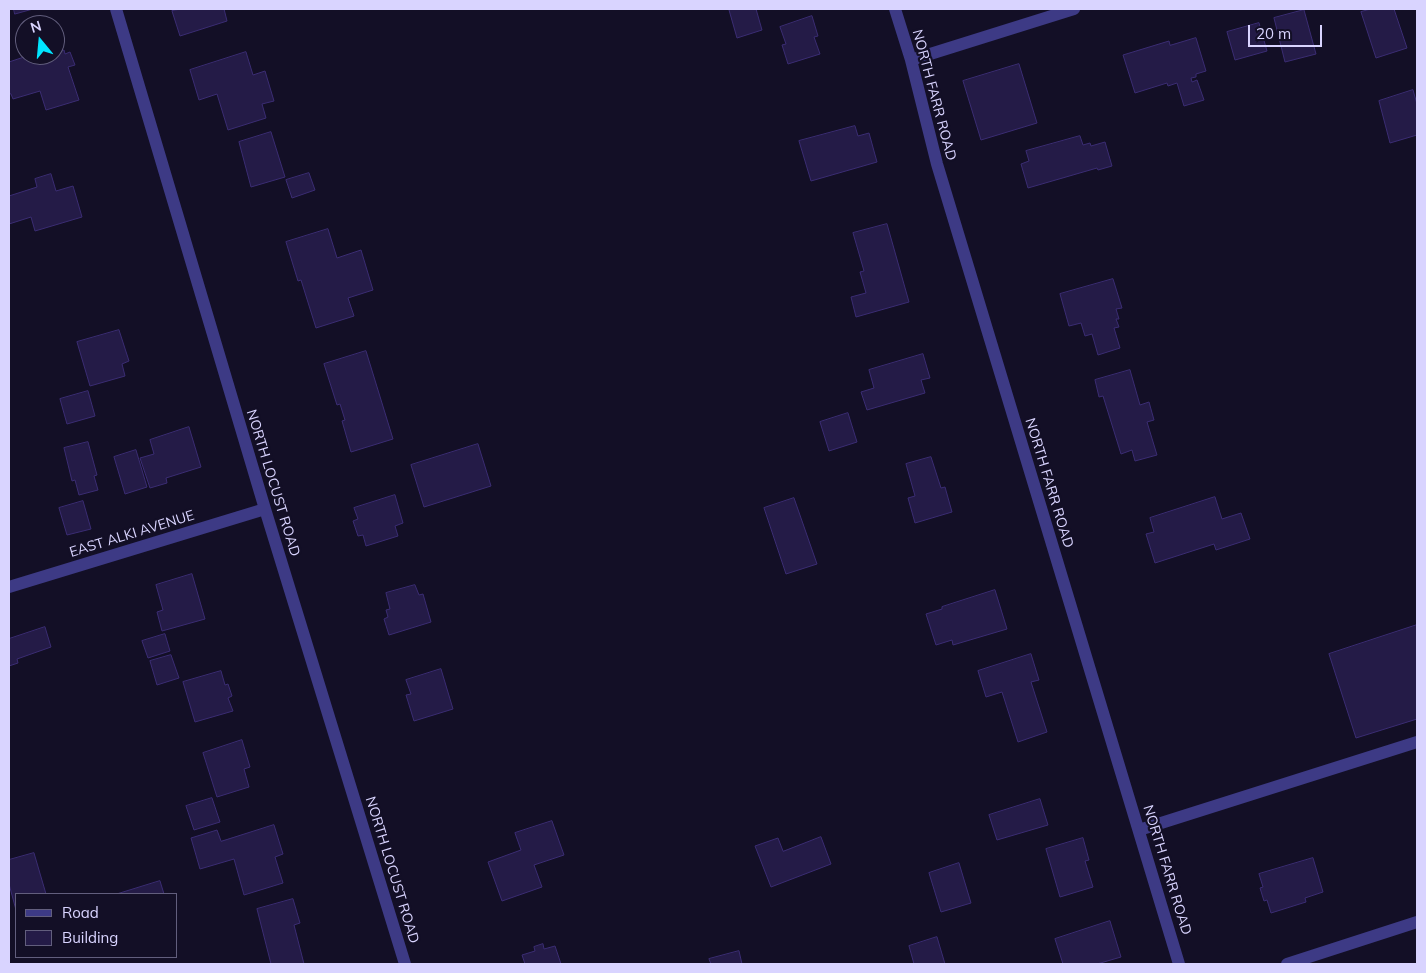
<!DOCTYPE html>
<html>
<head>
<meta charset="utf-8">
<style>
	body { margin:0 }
	#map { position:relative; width:1426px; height:973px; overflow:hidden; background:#130f26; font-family:Mulish,sans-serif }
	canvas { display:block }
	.frame { position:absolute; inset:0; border:10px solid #d9d4ff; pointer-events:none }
	.legend { position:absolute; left:15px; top:893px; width:162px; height:65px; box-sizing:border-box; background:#130f26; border:1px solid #625e7d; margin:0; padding:6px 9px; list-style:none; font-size:15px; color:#d9d4ff }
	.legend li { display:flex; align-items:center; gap:10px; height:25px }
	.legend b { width:25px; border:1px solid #625e7d }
	.north { position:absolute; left:15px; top:15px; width:50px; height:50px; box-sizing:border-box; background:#130f26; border:1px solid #625e7d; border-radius:50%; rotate:343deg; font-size:14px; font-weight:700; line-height:20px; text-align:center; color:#d9d4ff }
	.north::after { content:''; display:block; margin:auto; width:18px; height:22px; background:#00e5ff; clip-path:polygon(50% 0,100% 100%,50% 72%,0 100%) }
	.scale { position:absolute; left:1248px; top:25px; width:74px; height:22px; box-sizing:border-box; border:2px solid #d9d4ff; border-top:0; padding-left:6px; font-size:15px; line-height:18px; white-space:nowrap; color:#d9d4ff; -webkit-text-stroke:4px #130f26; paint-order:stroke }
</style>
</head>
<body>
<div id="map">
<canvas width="1426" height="973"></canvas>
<div class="frame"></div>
<ul class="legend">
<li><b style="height:6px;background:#3d3a85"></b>Road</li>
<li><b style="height:14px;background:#241b47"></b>Building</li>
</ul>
<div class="north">N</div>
<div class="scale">20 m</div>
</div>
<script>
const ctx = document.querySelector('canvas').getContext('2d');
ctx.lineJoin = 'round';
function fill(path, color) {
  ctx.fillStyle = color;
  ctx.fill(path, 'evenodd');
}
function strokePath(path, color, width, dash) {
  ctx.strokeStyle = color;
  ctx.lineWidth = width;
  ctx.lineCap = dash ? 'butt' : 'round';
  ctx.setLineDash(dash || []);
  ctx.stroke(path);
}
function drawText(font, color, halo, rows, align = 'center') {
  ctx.font = font + ' Mulish,sans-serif';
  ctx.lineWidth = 4.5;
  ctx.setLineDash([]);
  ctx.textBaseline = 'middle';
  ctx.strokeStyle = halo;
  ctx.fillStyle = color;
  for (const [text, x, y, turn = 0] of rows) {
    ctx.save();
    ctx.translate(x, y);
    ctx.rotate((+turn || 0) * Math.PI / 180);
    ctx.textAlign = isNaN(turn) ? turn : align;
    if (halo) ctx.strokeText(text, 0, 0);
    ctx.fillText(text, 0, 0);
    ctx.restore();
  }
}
const building = new Path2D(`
	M 14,9 L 33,9 L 15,14 Z
	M 181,9 L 224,9 L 227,21 L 180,36 L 172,11 Z
	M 732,9 L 756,9 L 762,30 L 737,38 L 729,10 Z
	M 1371,9 L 1394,9 L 1407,48 L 1376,58 L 1361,12 Z
	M 1304,10 L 1316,54 L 1285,62 L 1274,18 Z
	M 812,16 L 818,36 L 814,37 L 820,54 L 788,64 L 782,45 L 786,44 L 780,27 Z
	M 1259,23 L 1267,51 L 1235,60 L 1227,32 Z
	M 1196,38 L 1206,71 L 1196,74 L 1196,77 L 1191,78 L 1192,82 L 1197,80 L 1204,100 L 1184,106 L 1177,83 L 1168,86 L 1167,83 L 1135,93 L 1123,55 L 1169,41 L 1170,45 Z
	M 55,39 L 59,52 L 64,50 L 65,54 L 70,52 L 75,65 L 68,67 L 79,100 L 46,110 L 40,91 L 13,99 L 11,94 L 9,93 L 9,62 L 30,55 L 55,55 Z
	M 246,52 L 253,75 L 265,71 L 274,101 L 262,104 L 266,118 L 228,130 L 217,94 L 199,100 L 190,70 Z
	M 1019,64 L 1037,123 L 981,140 L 963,81 Z
	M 1413,90 L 1417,104 L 1417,135 L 1390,143 L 1379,101 Z
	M 855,126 L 858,136 L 869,133 L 877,162 L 811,181 L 799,141 Z
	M 271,132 L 285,177 L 251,187 L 239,142 Z
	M 1080,136 L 1083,145 L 1090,143 L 1091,146 L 1105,142 L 1112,166 L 1098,170 L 1097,168 L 1028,188 L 1021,164 L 1029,161 L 1026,151 Z
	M 309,173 L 315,190 L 292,198 L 286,180 Z
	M 51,174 L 56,191 L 73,186 L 82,217 L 35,231 L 31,217 L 9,224 L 9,196 L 37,187 L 35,179 Z
	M 887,224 L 909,302 L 856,317 L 851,297 L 866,293 L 860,272 L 864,271 L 853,233 Z
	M 328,229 L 337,258 L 361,250 L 373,290 L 348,298 L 354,316 L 316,328 L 301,280 L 298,281 L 286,242 Z
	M 1113,279 L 1122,308 L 1116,309 L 1119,319 L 1116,319 L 1119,327 L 1114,328 L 1120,348 L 1098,355 L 1092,334 L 1085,336 L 1081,323 L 1069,326 L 1060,294 Z
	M 119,330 L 129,361 L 122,364 L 125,376 L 90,386 L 77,342 Z
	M 366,351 L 393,439 L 351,452 L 342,421 L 345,420 L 340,404 L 337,405 L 324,364 Z
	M 923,354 L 930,378 L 921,380 L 925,393 L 867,410 L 861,392 L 874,388 L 869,370 Z
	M 1130,370 L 1140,405 L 1149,402 L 1154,420 L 1147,422 L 1157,455 L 1135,461 L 1132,450 L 1121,454 L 1103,396 L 1099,397 L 1095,380 Z
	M 88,391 L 95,416 L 67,424 L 60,399 Z
	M 848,413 L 857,442 L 829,451 L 820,422 Z
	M 189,427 L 201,467 L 166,478 L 167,483 L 150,488 L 140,458 L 154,454 L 150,440 Z
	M 88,442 L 97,475 L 94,476 L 98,490 L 79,495 L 75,480 L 72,481 L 64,448 Z
	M 478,444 L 491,486 L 424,507 L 411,465 Z
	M 136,450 L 147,487 L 125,494 L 114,457 Z
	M 931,457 L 941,488 L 945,487 L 952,512 L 915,523 L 908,498 L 915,496 L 906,464 Z
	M 395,495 L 403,523 L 395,526 L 398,536 L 366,546 L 363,535 L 358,536 L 353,521 L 358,519 L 354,508 Z
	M 1215,497 L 1222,519 L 1241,513 L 1250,539 L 1216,550 L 1214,544 L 1155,563 L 1146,534 L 1154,532 L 1150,518 Z
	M 794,498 L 817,564 L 786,574 L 764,508 Z
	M 83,501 L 91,529 L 67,535 L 59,508 Z
	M 192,574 L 205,619 L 162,631 L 157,612 L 163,610 L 156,585 Z
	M 415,585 L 419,595 L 423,594 L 431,622 L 389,635 L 384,619 L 388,617 L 386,610 L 390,609 L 386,593 Z
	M 995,590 L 1007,629 L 953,645 L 952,640 L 936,645 L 926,614 L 942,609 L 942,607 Z
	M 1417,625 L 1417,719 L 1356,738 L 1329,654 Z
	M 45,627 L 51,647 L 17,659 L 18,663 L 9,666 L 9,639 Z
	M 165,634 L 170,651 L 148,658 L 142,641 Z
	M 1031,654 L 1039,680 L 1031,682 L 1047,732 L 1018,742 L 1002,692 L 986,697 L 978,671 Z
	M 171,655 L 179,678 L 157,685 L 150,661 Z
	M 441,669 L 453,709 L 414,721 L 406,695 L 411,694 L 406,680 Z
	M 221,671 L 225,685 L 228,684 L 232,696 L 228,698 L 233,711 L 195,722 L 183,682 Z
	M 242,740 L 250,767 L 244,769 L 249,787 L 217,797 L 203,753 Z
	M 212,798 L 220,822 L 194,830 L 186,806 Z
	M 1040,799 L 1048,825 L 997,840 L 989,815 Z
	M 552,821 L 564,855 L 534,865 L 542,887 L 502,901 L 488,862 L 521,850 L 515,833 Z
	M 274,825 L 283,854 L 275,857 L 283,883 L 244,895 L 234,859 L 200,869 L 191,838 L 217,830 L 221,841 Z
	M 821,837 L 831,864 L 771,887 L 755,846 L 778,838 L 783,851 Z
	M 1083,838 L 1089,860 L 1085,861 L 1093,887 L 1060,897 L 1046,849 Z
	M 34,853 L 46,894 L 16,894 L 16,910 L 9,884 L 9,860 Z
	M 1313,858 L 1323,892 L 1305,898 L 1306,902 L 1271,913 L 1267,900 L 1264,901 L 1260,888 L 1263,887 L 1259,874 Z
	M 959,863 L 971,903 L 941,912 L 929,873 Z
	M 160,881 L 164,894 L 117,894 Z
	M 293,899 L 300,923 L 294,925 L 304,964 L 271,964 L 257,909 Z
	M 1110,921 L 1121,957 L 1097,964 L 1063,964 L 1055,939 Z
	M 937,937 L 945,964 L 914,964 L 909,946 Z
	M 543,944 L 544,949 L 555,946 L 561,964 L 525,964 L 522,955 L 535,951 L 534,947 Z
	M 739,951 L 742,964 L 711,964 L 709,959 Z`);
fill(building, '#241b47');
strokePath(building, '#3b2d73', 1);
strokePath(new Path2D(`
	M 116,9 L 265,509 L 405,964
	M 895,9 L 911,60 L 937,164 L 1179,964
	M 911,60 L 1074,9
	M 9,587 L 265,509
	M 1139,830 L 1417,742
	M 1287,964 L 1417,922`), '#3d3a85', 12);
drawText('14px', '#d9d4ff', '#130f26', [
	["NORTH FARR ROAD",934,95,75],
	["NORTH LOCUST ROAD",273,483,73],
	["NORTH FARR ROAD",1049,483,73],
	["EAST ALKI AVENUE",132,534,-17],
	["NORTH LOCUST ROAD",392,870,73],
	["NORTH FARR ROAD",1167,870,73]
]);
</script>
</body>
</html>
